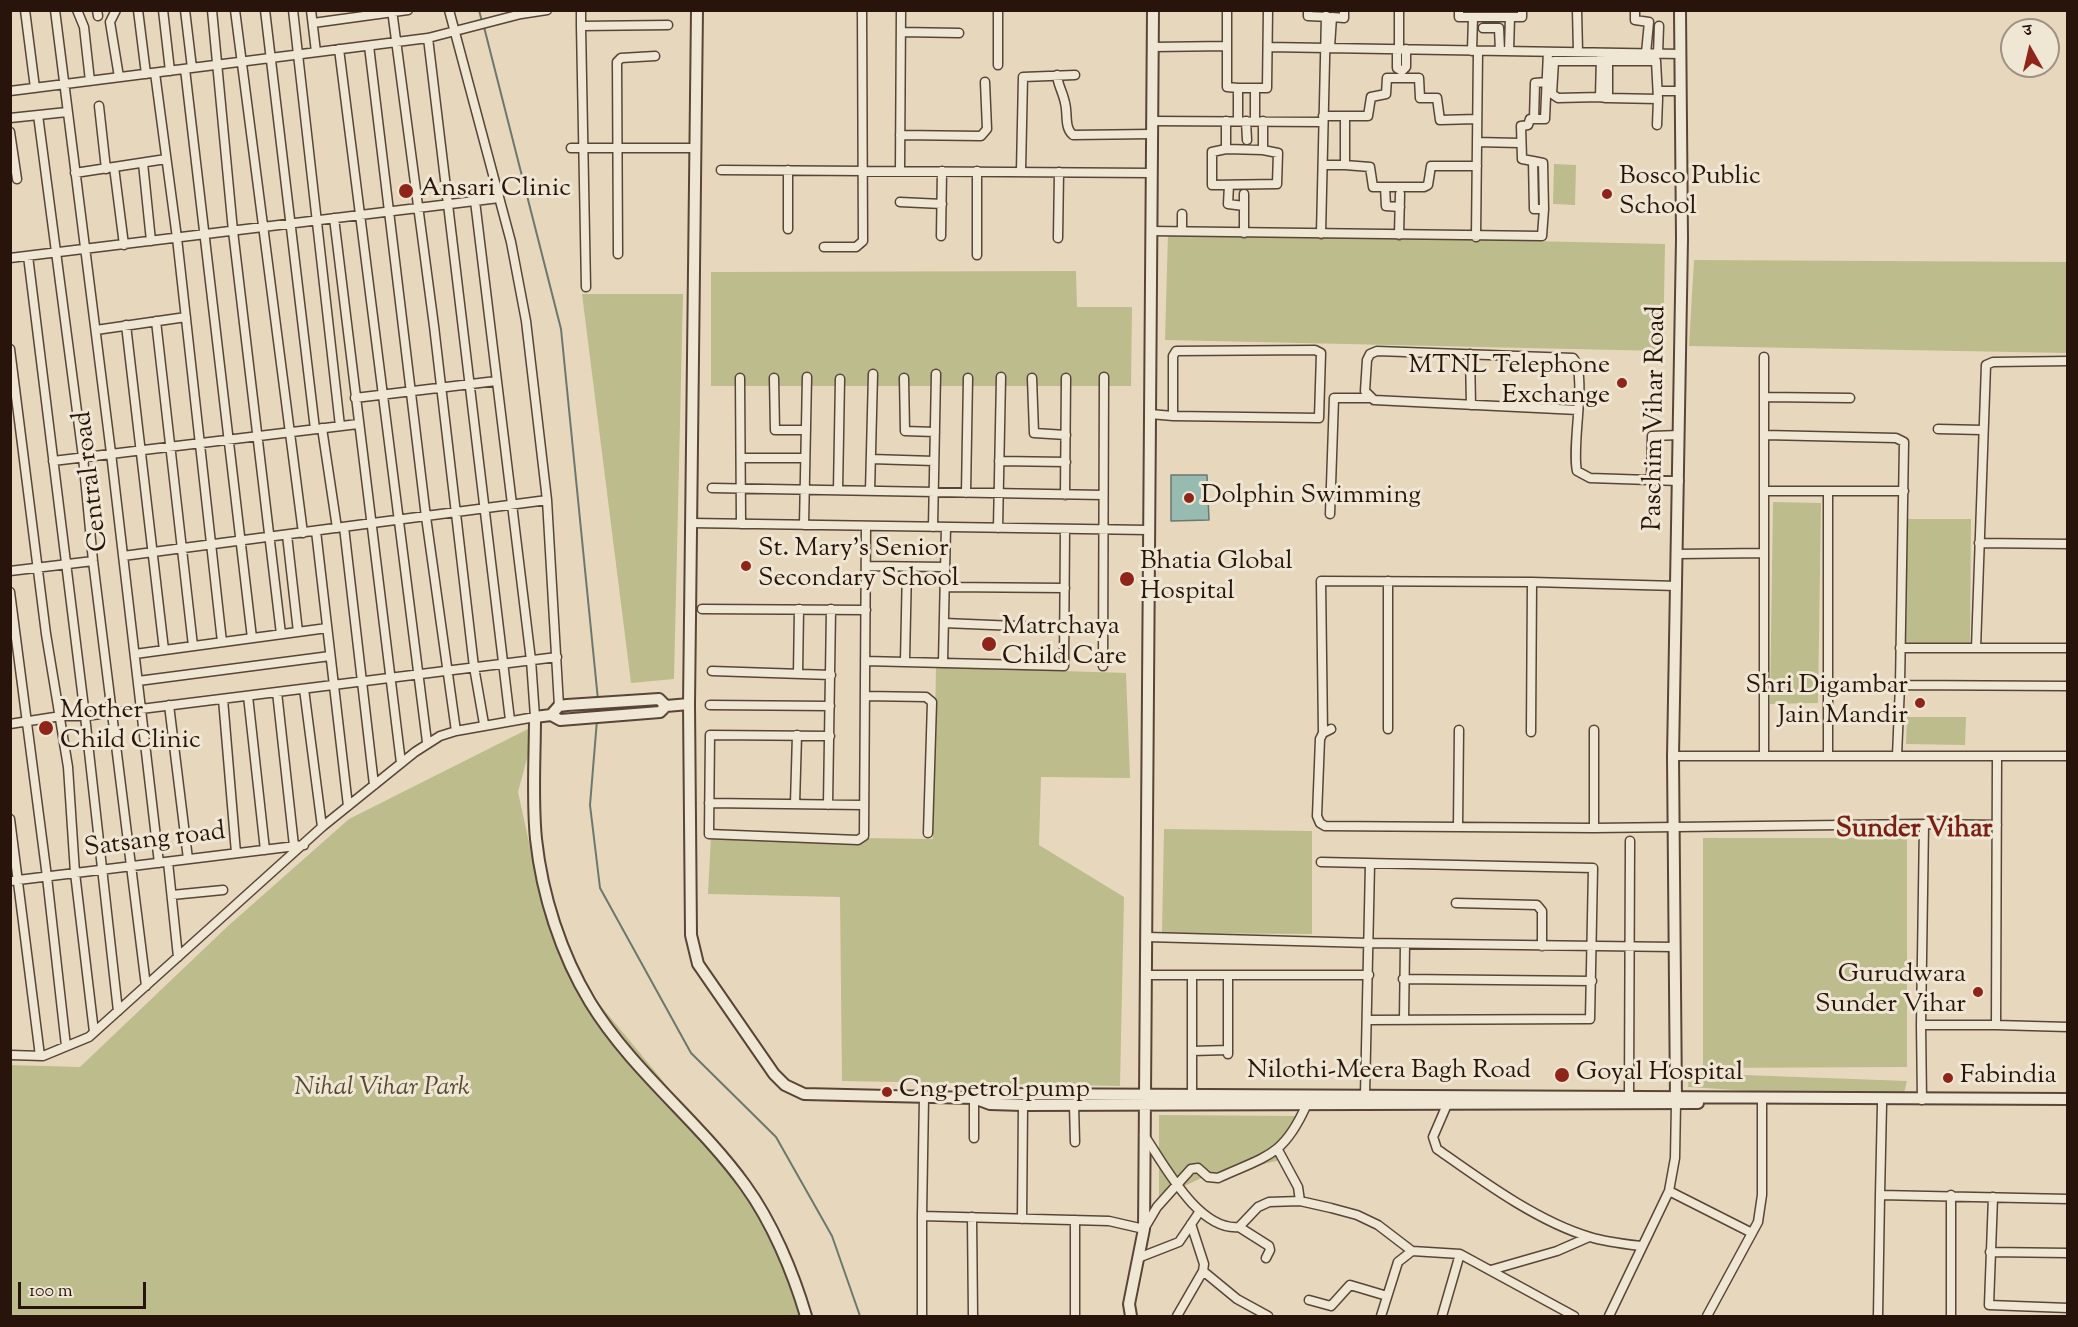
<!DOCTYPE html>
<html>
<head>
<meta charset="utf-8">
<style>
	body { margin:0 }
	#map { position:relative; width:2078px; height:1327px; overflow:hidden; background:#e7d8bd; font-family:"Sorts Mill Goudy","Noto Serif Devanagari",serif }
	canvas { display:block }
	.frame { position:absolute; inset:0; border:12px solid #28140a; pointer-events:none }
	.north { position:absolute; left:2000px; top:18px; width:60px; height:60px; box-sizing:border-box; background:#efe6d4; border:2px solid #9f9283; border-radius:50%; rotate:352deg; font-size:16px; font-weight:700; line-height:24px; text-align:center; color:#28140a }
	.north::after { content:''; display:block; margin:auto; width:21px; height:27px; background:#8f2418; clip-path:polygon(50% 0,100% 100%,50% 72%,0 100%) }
	.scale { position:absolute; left:18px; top:1282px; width:128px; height:27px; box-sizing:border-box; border:3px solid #28140a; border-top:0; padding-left:8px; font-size:18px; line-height:21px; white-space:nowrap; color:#28140a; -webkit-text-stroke:4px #efe6d4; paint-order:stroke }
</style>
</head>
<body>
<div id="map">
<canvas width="2078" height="1327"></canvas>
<div class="frame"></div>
<div class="north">उ</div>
<div class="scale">100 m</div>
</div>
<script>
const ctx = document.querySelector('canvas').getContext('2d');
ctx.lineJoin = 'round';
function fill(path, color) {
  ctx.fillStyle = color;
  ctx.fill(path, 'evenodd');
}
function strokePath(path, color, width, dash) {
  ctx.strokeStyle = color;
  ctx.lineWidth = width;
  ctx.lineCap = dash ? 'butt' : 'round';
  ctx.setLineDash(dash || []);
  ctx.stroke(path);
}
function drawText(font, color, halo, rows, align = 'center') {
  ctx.font = font + ' "Sorts Mill Goudy",serif';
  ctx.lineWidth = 6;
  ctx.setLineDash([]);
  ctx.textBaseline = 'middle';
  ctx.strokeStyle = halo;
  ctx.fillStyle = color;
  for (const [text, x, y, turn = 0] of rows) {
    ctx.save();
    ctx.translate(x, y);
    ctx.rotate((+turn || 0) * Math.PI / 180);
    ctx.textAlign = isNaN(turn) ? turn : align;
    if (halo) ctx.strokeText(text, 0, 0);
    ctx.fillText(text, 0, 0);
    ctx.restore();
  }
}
fill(new Path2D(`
	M 1554,164 L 1576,165 L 1575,205 L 1553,204 Z
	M 1168,233 L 1665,244 L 1663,351 L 1165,340 Z
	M 1694,260 L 2067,262 L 2067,353 L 1689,346 Z
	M 1076,271 L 1077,307 L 1132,307 L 1131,386 L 711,386 L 711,272 Z
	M 582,294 L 683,294 L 674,679 L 631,683 Z
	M 1773,502 L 1821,503 L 1818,703 L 1770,704 Z
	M 1907,519 L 1971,519 L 1970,647 L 1906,648 Z
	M 936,667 L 1126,673 L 1130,778 L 1041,777 L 1039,845 L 1124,897 L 1120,1086 L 842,1081 L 840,897 L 708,894 L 711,836 L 933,839 Z
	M 1907,717 L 1966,717 L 1965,745 L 1906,744 Z
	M 536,725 L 518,792 L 533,861 L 582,983 L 763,1202 L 808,1316 L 11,1316 L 10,1065 L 80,1067 L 228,926 L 349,819 Z
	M 1164,829 L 1312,831 L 1312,934 L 1162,933 Z
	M 1703,838 L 1907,838 L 1907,1067 L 1703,1068 Z
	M 1689,1073 L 1907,1081 L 1904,1093 L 1767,1092 L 1688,1087 Z
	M 1159,1115 L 1297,1116 L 1277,1161 L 1206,1176 L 1180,1188 L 1159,1211 Z`), '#bdbc8c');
const water = new Path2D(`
	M 1171,475 L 1207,475 L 1209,520 L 1171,521 Z`);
fill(water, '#97bab1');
strokePath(water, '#6b786e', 1.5);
strokePath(new Path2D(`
	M 479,10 L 482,22
	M 484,27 L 561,329 L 598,700
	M 597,720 L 590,805 L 600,888 L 691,1053 L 776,1137 L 832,1236 L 860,1316`), '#6b786e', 2);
const minor = new Path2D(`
	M 25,10 L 35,88
	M 55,10 L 111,453 L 159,863
	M 77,10 L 84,27 L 90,81
	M 97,10 L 98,16
	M 116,10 L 110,22 L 119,77
	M 138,10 L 146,74
	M 163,10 L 170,71
	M 185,10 L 192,68
	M 212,10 L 233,231 L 281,634
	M 235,10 L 303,533
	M 265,10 L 315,429
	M 293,10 L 340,426
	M 311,10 L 316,52
	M 392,10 L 434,326 L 474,667 L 484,724
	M 449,10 L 511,242 L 526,321 L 547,500 L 559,706
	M 581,10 L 581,26
	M 998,10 L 998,65
	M 1227,10 L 1227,87 L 1238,88
	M 1308,10 L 1308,16 L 1329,17
	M 1459,10 L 1459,17 L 1510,17 L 1509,51
	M 1577,10 L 1578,52
	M 1635,10 L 1635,20 L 1649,22 L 1646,53
	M 1510,17 L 1522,17 L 1522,10
	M 313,23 L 408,10
	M 1483,28 L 1499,28 L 1500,51
	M 901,32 L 959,33
	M 428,38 L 510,720
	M 369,46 L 426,517 L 456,731
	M 1153,47 L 1227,46
	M 1268,47 L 1681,54
	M 1330,47 L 1332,17 L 1344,18 L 1344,10
	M 339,49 L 427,742
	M 1397,49 L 1397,68 L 1402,71 L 1406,67 L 1406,49
	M 1399,49 L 1399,10
	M 1472,51 L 1473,17
	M 1658,54 L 1659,26
	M 1601,56 L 1600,97 L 1606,98
	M 1608,61 L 1656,61 L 1658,99 L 1608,98 L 1608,59
	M 185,69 L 252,638
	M 155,73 L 177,238 L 222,642
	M 1057,75 C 1058,86 1063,92 1065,103 C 1068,113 1064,128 1073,135 L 1152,134
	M 1255,88 L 1255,121
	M 10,91 L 428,38 L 521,14 L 547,10
	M 1658,91 L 1681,91
	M 1600,97 L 1558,98 L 1552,94 L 1554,61 L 1601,61
	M 99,106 L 106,169
	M 38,115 L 83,457 L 93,561 L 146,986
	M 1323,116 L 1368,116 L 1371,97 L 1386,94 L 1387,78 L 1419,78 L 1420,98 L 1437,98 L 1440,120 L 1477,119
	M 1345,116 L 1345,165 L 1370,167 L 1373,187 L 1424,187 L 1428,185 L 1431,166 L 1477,166
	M 10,118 L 67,112
	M 1534,119 L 1535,83 L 1546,82
	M 1152,121 L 1323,122
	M 1226,121 L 1226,149 L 1212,152 L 1212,185 L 1277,184 L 1278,153 L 1263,150 L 1263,121
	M 1238,121 L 1238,88 L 1267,88 L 1268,10
	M 1246,121 L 1247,140
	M 1657,125 L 1658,99
	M 10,132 L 17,179
	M 900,135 L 981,136 L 987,129 L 985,82
	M 1477,142 L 1519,143
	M 571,148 L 695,148
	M 1226,149 L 1263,150
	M 1533,161 L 1543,163 L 1544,209
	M 143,163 L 151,241
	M 1323,165 L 1345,165
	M 114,167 L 124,245
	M 721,170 L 1151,173
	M 788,170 L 788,229
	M 900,171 L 901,10
	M 1021,171 L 1023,77 L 1075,75
	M 75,173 L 166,159
	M 1229,185 L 1228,204 L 1244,206
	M 1385,187 L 1386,206 L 1400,207
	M 900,202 L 942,204
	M 1182,214 L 1182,231
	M 334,218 L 401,763
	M 1151,231 L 1542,236 L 1544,209 L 1534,209 L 1533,161 L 1522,159 L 1521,126 L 1528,125 L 1530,119 L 1545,119 L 1548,52
	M 1244,233 L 1244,194
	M 1321,234 L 1326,16
	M 1399,235 L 1400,194
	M 941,236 L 942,171
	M 1476,237 L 1478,51
	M 1058,238 L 1059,172
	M 824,247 L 856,247 L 863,241 L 862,10
	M 618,254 L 617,62 L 621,58 L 655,56
	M 977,255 L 977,171
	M 28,256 L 85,716 L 118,1011
	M 10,258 L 499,198
	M 586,287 L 581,26 L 668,25
	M 156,321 L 193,646
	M 126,325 L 164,650
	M 96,330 L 186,317
	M 10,349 L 46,634 L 68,767 L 75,873 L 94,1032
	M 1470,354 L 1471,405
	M 2068,361 L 1993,362 L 1986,365 L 1976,648 L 2068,648
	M 740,378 L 741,524
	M 774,378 L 775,430 L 806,430
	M 904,378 L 905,431 L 935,432
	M 1032,378 L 1034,433 L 1066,435
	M 1765,397 L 1850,398
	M 355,398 L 496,381
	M 1578,410 L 1374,400 L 1365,391 L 1367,360 L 1370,354 L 1377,351 L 1573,358 C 1588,374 1571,445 1577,471 L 1590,478 L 1679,481
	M 1150,414 L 1173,416 L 1319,418 L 1321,353 L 1315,350 L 1176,351 L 1173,356 L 1173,416
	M 322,428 L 337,528
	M 1938,429 L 1982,430
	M 1765,435 L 1896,438 L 1904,442 L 1900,685
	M 741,458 L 805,458
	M 871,459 L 934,461
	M 53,461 L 358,424
	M 999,461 L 1066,462
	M 1651,480 L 1652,436 L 1679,435
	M 712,488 L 1103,495
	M 838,490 L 840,379
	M 870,491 L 873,374
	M 1765,491 L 1904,491
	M 966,493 L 968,378
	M 1828,493 L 1828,756
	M 1065,495 L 1066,378
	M 1330,514 L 1334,398 L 1371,398
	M 691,523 L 1148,530
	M 804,525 L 807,377
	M 344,527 L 374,785
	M 933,527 L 936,374
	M 998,528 L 1001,377
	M 316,531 L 348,806
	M 287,535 L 298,632
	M 1979,543 L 2068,544
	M 1678,554 L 1764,553
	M 123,556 L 547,500
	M 866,566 L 945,567
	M 10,571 L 93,561
	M 1388,581 L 1388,729
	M 945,587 L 1065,588
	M 10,592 L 47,877 L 66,1046
	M 702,609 L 866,610
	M 944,623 L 1064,628
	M 1900,648 L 1976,648
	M 135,654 L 327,628
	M 865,661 L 1064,666 L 1065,529
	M 905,661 L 907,567
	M 943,662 L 946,527
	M 1103,666 L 1104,377
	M 712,671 L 831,675
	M 798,674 L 799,609
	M 138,681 L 330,656
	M 304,689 L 322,827
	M 277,692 L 294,846
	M 248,696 L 265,850
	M 865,696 L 926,697 L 932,702 L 928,833
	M 223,699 L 236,853
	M 169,705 L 188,859
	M 710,705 L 830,706
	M 10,724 L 61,716 L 85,716 L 557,657
	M 1331,729 L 1323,733 L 1320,739 L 1317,816 L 1320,823 L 1325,826 L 1594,828 L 1924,824
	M 1594,730 L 1594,828
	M 1531,732 L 1532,582
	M 1323,733 L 1321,581 L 1532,582 L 1677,586
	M 830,736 L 710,735 L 709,834 L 858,840 L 864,836 L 866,526
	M 1673,756 L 2068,756
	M 1764,756 L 1764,357
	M 1897,756 L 1900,685 L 2068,686
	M 1997,756 L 1996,1025 L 2068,1027
	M 709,803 L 863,805
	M 795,804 L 797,735
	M 828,805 L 831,609
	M 10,819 L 40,1056
	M 1458,826 L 1459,730
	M 168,862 L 178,957
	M 1321,862 L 1593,868 L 1590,1019 L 1367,1020
	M 10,881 L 304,845
	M 172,895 L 223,890
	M 1456,903 L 1537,905 L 1542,911 L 1542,946
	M 1147,937 L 1369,943 L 1674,947
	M 1146,975 L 1369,975
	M 1192,975 L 1192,1095
	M 1228,975 L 1228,1054
	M 1403,979 L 1592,981
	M 1404,1020 L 1405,944
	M 1921,1025 L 1924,824 L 1997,825
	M 1192,1051 L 1228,1050
	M 10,1055 L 43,1056 L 89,1037 L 322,827 L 415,752 L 440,736 L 456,731 L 535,717 L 531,660 L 475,201
	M 1365,1095 L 1370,864
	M 1629,1096 L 1630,841
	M 924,1097 L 922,1216 L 1109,1221 L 1144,1229 L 1157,1207 L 1191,1169 L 1198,1168 L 1208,1177 L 1218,1178 C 1266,1156 1283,1157 1306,1106
	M 1449,1100 L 1433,1137 L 1437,1149 C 1481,1180 1538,1222 1590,1237 C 1606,1242 1624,1244 1641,1246
	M 1922,1100 L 1921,1025 L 1996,1025
	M 1074,1105 L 1075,1142
	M 1144,1135 C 1164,1164 1198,1231 1239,1227 L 1258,1207 L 1269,1202 L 1300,1201 L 1331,1208 L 1357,1215 L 1378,1225 L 1412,1251 L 1460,1254 L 1574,1316
	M 974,1138 L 974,1098
	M 1278,1150 L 1298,1187 L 1300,1201
	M 1669,1191 L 1752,1233
	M 1880,1195 L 1882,1104
	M 1951,1195 L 1951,1316
	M 1993,1197 L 1989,1305 L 2068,1308
	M 922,1216 L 922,1316
	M 972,1217 L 973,1316
	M 1022,1219 L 1023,1105
	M 1075,1220 L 1075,1316
	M 1239,1227 L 1269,1246 L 1270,1250 L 1266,1258
	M 1990,1252 L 2068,1253
	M 1138,1258 L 1179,1242 L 1200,1211
	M 1491,1270 L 1557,1251 L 1589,1237
	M 1203,1271 L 1237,1299 L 1268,1316
	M 1309,1300 L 1331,1306 L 1350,1285 L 1387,1296
	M 1177,1316 L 1203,1271 L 1204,1264 L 1191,1224
	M 1381,1316 L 1398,1262 L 1412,1251
	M 1442,1316 L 1460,1254
	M 1609,1316 L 1669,1191 L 1675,1158 L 1676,1103
	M 1707,1316 L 1758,1222 L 1762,1195 L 1762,1097
	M 1878,1316 L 1880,1195 L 2068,1199`);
const tertiary = new Path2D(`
	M 697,10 L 689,704 L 691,935 L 698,964 L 774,1074 L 785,1085 L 804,1094 L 974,1098 L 992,1094 L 2068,1099
	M 689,704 L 666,706 L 660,712 L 560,720 L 551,715 L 535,717 C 535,757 532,799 536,839 C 542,895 561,954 590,1002 C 632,1071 698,1120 745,1185 C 772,1222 793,1272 806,1316
	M 551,715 L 559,706 L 567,705 L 659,699 L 666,706
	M 974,1098 L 990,1104 L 1023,1105 L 1698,1103
	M 1676,1102 L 1673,756 L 1682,239 L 1680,10
	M 1131,1316 L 1129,1304 L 1144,1229 L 1153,10`);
strokePath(minor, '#584537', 11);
strokePath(tertiary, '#584537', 14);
strokePath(minor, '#efe6d4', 8);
strokePath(tertiary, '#efe6d4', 10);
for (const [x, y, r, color] of [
	[406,191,8,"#8f2418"],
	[1607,194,6,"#8f2418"],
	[1622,383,6,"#8f2418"],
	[1189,498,6,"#8f2418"],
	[746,566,6,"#8f2418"],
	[1127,579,8,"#8f2418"],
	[989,644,8,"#8f2418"],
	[1920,703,6,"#8f2418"],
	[46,728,8,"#8f2418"],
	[1978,992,6,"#8f2418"],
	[1562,1075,8,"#8f2418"],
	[1948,1078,6,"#8f2418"],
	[887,1092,6,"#8f2418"]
]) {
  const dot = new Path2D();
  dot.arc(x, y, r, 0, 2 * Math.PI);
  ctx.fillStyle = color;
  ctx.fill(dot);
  strokePath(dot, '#efe6d4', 2);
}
drawText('26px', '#28140a', '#efe6d4', [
	["Bosco Public",1619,179],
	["School",1619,209],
	["Ansari Clinic",420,191],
	["MTNL Telephone",1610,368,"right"],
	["Exchange",1610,398,"right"],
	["Dolphin Swimming",1201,498],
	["St. Mary's Senior",758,551],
	["Secondary School",758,581],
	["Bhatia Global",1140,564],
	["Hospital",1140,594],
	["Matrchaya",1002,629],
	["Child Care",1002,659],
	["Shri Digambar",1908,688,"right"],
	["Jain Mandir",1908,718,"right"],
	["Mother",60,713],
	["Child Clinic",60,743],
	["Gurudwara",1966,977,"right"],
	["Sunder Vihar",1966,1007,"right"],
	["Goyal Hospital",1576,1075],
	["Fabindia",1960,1078],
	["Cng petrol pump",899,1092]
], 'left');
drawText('26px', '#28140a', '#efe6d4', [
	["Paschim Vihar Road",1657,418,-89],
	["Central road",93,481,-97],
	["Satsang road",155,842,-7],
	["Nilothi-Meera Bagh Road",1389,1073]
]);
drawText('italic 26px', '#554631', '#efe6d4', [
	["Nihal Vihar Park",382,1090]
]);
drawText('bold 27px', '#7a1f14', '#efe6d4', [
	["Sunder Vihar",1914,831]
]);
</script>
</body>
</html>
